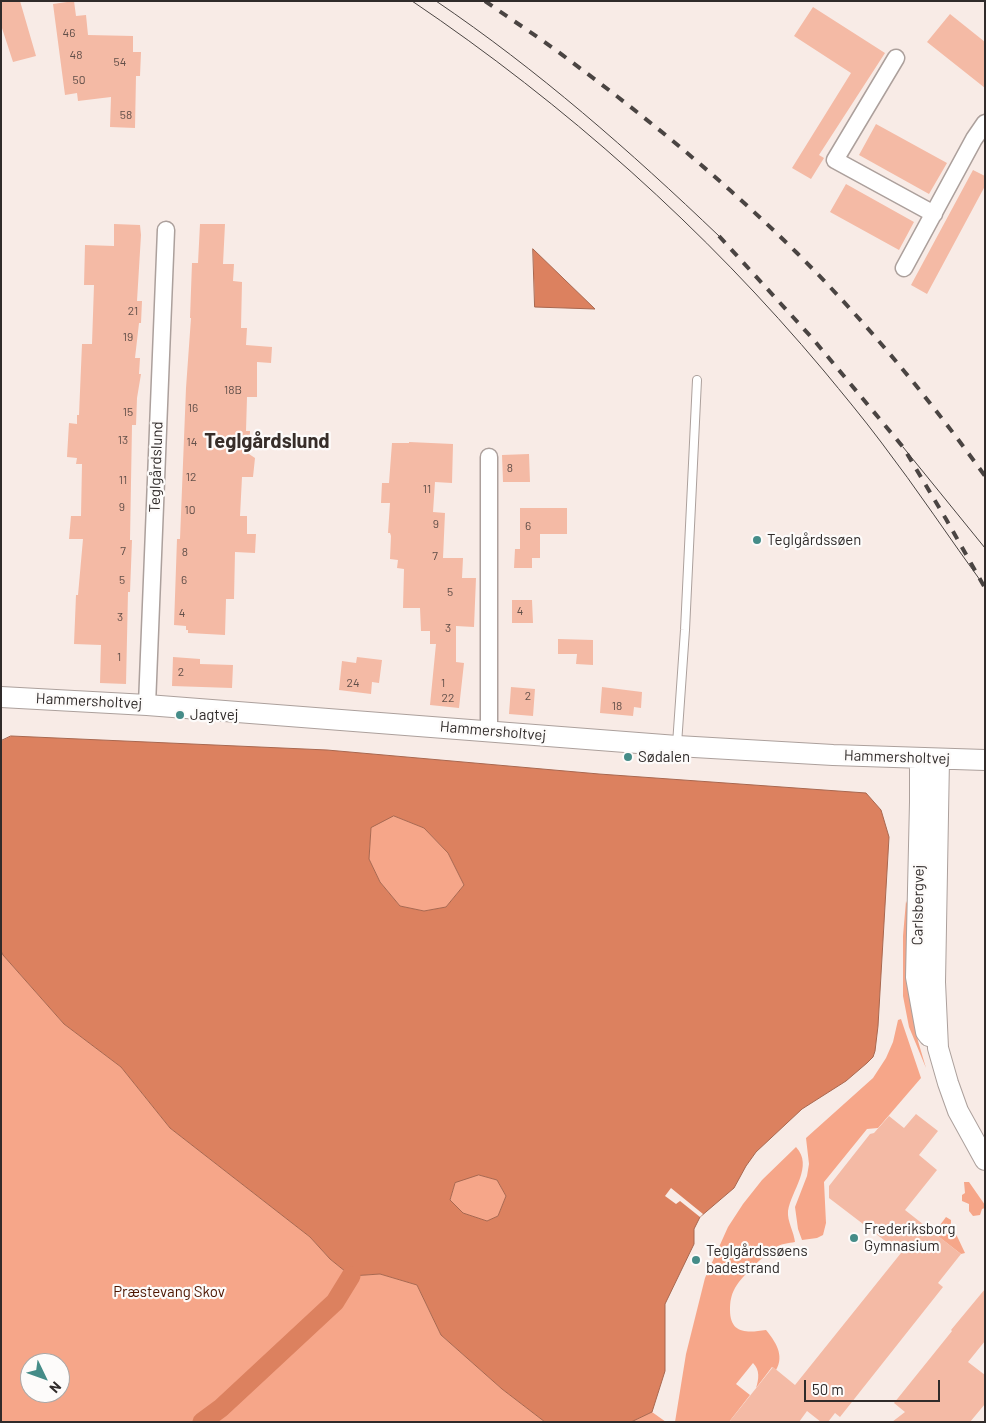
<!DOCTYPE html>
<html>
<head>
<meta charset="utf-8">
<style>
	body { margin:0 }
	#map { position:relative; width:986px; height:1423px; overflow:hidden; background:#f8ebe6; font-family:Barlow,sans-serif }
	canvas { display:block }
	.frame { position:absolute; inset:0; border:2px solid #302b2a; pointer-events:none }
	.north { position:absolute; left:20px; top:1353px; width:50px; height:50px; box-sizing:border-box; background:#fdfbfa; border:1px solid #aba8a7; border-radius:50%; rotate:132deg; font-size:14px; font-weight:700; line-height:20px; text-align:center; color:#302b2a }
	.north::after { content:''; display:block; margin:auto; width:18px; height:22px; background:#458c88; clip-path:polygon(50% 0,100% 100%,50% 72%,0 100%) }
	.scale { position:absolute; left:804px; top:1380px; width:136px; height:22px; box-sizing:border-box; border:2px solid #302b2a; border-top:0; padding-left:6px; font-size:15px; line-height:18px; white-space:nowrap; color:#302b2a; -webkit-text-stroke:4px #fdfbfa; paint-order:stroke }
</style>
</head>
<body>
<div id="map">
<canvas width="986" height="1423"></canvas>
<div class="frame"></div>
<div class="north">N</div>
<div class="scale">50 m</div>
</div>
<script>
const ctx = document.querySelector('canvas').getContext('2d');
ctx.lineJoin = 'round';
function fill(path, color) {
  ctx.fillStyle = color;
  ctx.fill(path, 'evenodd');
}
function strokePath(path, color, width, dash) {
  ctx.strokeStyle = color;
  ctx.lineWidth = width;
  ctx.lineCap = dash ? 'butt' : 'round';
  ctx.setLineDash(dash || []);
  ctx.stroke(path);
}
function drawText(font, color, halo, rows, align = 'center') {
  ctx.font = font + ' Barlow,sans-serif';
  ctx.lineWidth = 4.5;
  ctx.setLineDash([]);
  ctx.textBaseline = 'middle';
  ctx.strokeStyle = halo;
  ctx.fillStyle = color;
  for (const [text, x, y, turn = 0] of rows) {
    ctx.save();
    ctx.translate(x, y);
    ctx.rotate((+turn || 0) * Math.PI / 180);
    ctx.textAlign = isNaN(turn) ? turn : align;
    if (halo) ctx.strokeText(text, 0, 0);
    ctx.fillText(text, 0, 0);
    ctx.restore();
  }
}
fill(new Path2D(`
	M 394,816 L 424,828 L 448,853 L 464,885 L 446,907 L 424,911 L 400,906 L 380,882 L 369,859 L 371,828 Z
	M 906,901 L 909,909 L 910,990 L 918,1041 L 926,1068 L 909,1027 L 903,996 L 903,936 Z
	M 1,951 L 3,955 L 64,1024 L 121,1067 L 170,1128 L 310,1237 L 330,1259 L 351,1276 L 380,1274 L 417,1285 L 441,1335 L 502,1389 L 545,1422 L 1,1422 ZM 30,1363 L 60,1363 L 60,1393 L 30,1393 Z
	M 901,1019 L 921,1078 L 878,1128 L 867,1129 L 824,1182 L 826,1223 L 823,1235 L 817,1238 L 802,1240 L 798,1229 L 795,1207 L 807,1176 L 809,1164 L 806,1138 L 873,1078 L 886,1058 L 893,1042 L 898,1020 Z
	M 796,1147 C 814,1166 791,1191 788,1211 C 787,1221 794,1232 795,1242 C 789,1243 781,1244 776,1247 C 765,1254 742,1276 735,1288 C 731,1295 730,1302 730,1310 C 730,1334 747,1333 766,1330 C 775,1341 785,1355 776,1370 L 772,1367 L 756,1388 C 759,1379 760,1370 753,1363 L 736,1384 L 750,1395 L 729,1422 L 675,1422 L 686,1354 L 705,1278 L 728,1227 L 743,1204 L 762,1180 Z
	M 479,1175 L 497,1180 L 506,1196 L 498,1216 L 487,1221 L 463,1213 L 450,1201 L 455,1183 Z
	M 964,1182 L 969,1182 L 985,1205 L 985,1208 L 982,1209 L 980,1215 L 973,1216 L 969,1211 L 969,1204 L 962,1201 L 962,1195 L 965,1193 Z
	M 946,1217 L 951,1220 L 951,1229 L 956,1234 L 965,1253 L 961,1254 L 934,1233 Z
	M 652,1412 L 666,1422 L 631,1422 Z`), '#f6a689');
const water = new Path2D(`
	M 533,249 L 595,309 L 535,307 Z
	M 11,736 L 327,750 L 599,774 L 866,793 L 881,810 L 889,837 L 878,1026 L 875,1051 L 873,1057 L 867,1063 L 846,1081 L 802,1109 L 756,1152 L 746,1166 L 734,1188 L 700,1217 L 694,1229 L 694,1244 L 665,1304 L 665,1371 L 652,1412 L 631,1422 L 545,1422 L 502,1389 L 441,1335 L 417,1285 L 380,1274 L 351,1276 L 330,1259 L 310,1237 L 170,1128 L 121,1067 L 64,1024 L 3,955 L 1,951 L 1,741 ZM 394,816 L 424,828 L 448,853 L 464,885 L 446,907 L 424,911 L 400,906 L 380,882 L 369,859 L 371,828 ZM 479,1175 L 497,1180 L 506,1196 L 498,1216 L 487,1221 L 463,1213 L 450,1200 L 455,1183 Z`);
fill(water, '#dc815f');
strokePath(water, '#a8674f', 1);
fill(new Path2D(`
	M 671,1188 L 703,1214 L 700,1217 L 680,1201 L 676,1204 L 665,1196 Z`), '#f8ebe6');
strokePath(new Path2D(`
	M 202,1422 L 221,1408 L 335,1302 L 351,1276`), '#dc815f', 19);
fill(new Path2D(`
	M 1,1 L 20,1 L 36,56 L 13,62 L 1,25 Z
	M 74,1 L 76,16 L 86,15 L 88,35 L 133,36 L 133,52 L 141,52 L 140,76 L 136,76 L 135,128 L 110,127 L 111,97 L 78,101 L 77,93 L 65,95 L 53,4 Z
	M 813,7 L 885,53 L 819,155 L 824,158 L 811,179 L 792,168 L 851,73 L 794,36 Z
	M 950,14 L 985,42 L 985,88 L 927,42 Z
	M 876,124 L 947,163 L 929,194 L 859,155 Z
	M 973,170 L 985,176 L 985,186 L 927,294 L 911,285 Z
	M 846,184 L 914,222 L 899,250 L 830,212 Z
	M 114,224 L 140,225 L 141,235 L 137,301 L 142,301 L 141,323 L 139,323 L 135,358 L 140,358 L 139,374 L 141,374 L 137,398 L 136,425 L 132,425 L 130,540 L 132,540 L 130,592 L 128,592 L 126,684 L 100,683 L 101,645 L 74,644 L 76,595 L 78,595 L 83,539 L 69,539 L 71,516 L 81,516 L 82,464 L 76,464 L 77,458 L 67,457 L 69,423 L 77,424 L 77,415 L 79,415 L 82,344 L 92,344 L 94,285 L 84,285 L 85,245 L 114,246 Z
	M 200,224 L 225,224 L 223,264 L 234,264 L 233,281 L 242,282 L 241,328 L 247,328 L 246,345 L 272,347 L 271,363 L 257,362 L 257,397 L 247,397 L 246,431 L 250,431 L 249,454 L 255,458 L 253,477 L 242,477 L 240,516 L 247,516 L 247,534 L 256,534 L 255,553 L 235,552 L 234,599 L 226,599 L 225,635 L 188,633 L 188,630 L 186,630 L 186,626 L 174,625 L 177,539 L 180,539 L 186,388 L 191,318 L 190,318 L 192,263 L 198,263 Z
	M 409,442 L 453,444 L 452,483 L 435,482 L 433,512 L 445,513 L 443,558 L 463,558 L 462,578 L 476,578 L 474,627 L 456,626 L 456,662 L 464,663 L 459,708 L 430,705 L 436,644 L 430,644 L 430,631 L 421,631 L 420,608 L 403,608 L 404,569 L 397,568 L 398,560 L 390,559 L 391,536 L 390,533 L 388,533 L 390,503 L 381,503 L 382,483 L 389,483 L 392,443 L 409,443 Z
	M 529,454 L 530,482 L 503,482 L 502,455 Z
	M 520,508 L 567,508 L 567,534 L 540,534 L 540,558 L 532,558 L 532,568 L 514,568 L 515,549 L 520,549 Z
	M 512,600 L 532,600 L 533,623 L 512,623 Z
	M 558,639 L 593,640 L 593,665 L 576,664 L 577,654 L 558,654 Z
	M 173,657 L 200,659 L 200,664 L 233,665 L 232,688 L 172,686 Z
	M 357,657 L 382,660 L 379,683 L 372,682 L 371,694 L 339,690 L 342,661 L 356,663 Z
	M 511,687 L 535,689 L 533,716 L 509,714 Z
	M 602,687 L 642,692 L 641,708 L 634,707 L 633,716 L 600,713 Z
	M 916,1114 L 938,1131 L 919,1155 L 937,1170 L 905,1210 L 961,1254 L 938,1283 L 943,1287 L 840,1417 L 835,1413 L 828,1422 L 821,1422 L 807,1411 L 799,1422 L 729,1422 L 773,1367 L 795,1385 L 901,1253 L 829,1198 L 829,1186 L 870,1134 L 874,1133 L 889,1116 L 904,1128 Z
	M 985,1289 L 985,1341 L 968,1362 L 985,1375 L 985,1404 L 970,1422 L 892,1422 L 905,1412 L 894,1403 L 952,1331 L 951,1330 Z`), '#f4baa5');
const service = new Path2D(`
	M 677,744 L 685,630 L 697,380`);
const minor = new Path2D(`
	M 896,58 L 835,160 L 934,214
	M 904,268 L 974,139 L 985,123
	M 489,457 L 489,731
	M 147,705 L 166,230`);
const tertiary = new Path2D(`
	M 1,697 L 147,705 L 677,746 L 833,755 L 985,760
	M 920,758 L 920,802 L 916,977 L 926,1032 L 929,1036
	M 939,759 L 935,982 L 938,1048 L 948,1083 L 958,1111 L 985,1160`);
strokePath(service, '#aca09c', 10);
strokePath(minor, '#aca09c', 19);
strokePath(tertiary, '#aca09c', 22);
strokePath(service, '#fff', 8);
strokePath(minor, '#fff', 16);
strokePath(tertiary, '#fff', 20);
strokePath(new Path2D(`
	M 412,1 C 566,105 705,229 824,371 C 843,394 863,418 881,442 C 917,489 950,539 985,587
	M 436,1 C 538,70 630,151 719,236
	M 903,447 L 985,548`), '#4a4442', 1);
strokePath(new Path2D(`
	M 485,1 C 513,21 542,39 569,60 C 649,119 726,183 797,253 C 866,322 928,397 985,476
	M 719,236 L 813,339 L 903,447 L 946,519 L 985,588`), '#4a4442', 4, [9, 9]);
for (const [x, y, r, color] of [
	[757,540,5,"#458c88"],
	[180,715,5,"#458c88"],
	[628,757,5,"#458c88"],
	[854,1238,5,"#458c88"],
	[696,1260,5,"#458c88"]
]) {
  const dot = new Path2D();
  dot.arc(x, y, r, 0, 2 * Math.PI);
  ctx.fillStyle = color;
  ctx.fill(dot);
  strokePath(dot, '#fdfbfa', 2);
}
drawText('12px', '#614f49', null, [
	["46",69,33],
	["48",76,55],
	["54",120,62],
	["50",79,80],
	["58",126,115],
	["21",133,311],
	["19",128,337],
	["18B",233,390],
	["16",193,408],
	["15",128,412],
	["13",123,440],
	["14",192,442],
	["8",510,468],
	["12",191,477],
	["11",123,480],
	["11",427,489],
	["9",122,507],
	["10",190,510],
	["9",436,524],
	["6",528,526],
	["7",123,551],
	["8",185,552],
	["7",435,556],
	["5",122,580],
	["6",184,580],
	["5",450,592],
	["4",520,611],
	["4",182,613],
	["3",120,617],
	["3",448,628],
	["1",119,657],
	["2",181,672],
	["24",353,683],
	["1",443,683],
	["2",528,696],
	["22",448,698],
	["18",617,706]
]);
drawText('15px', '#302b2a', '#fdfbfa', [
	["Teglgårdslund",156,467,-88],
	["Hammersholtvej",89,701,3],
	["Hammersholtvej",493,731,5],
	["Hammersholtvej",897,757,2],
	["Carlsbergvej",918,905,-89]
]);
drawText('15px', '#302b2a', '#fdfbfa', [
	["Teglgårdssøen",767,540],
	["Jagtvej",190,715],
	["Sødalen",638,757],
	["Frederiksborg",864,1229],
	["Gymnasium",864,1246],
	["Teglgårdssøens",706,1251],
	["badestrand",706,1268]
], 'left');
drawText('15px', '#4e1600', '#fdfbfa', [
	["Præstevang Skov",169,1292]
]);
drawText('bold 20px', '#372e2a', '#fdfbfa', [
	["Teglgårdslund",267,441]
]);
</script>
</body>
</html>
